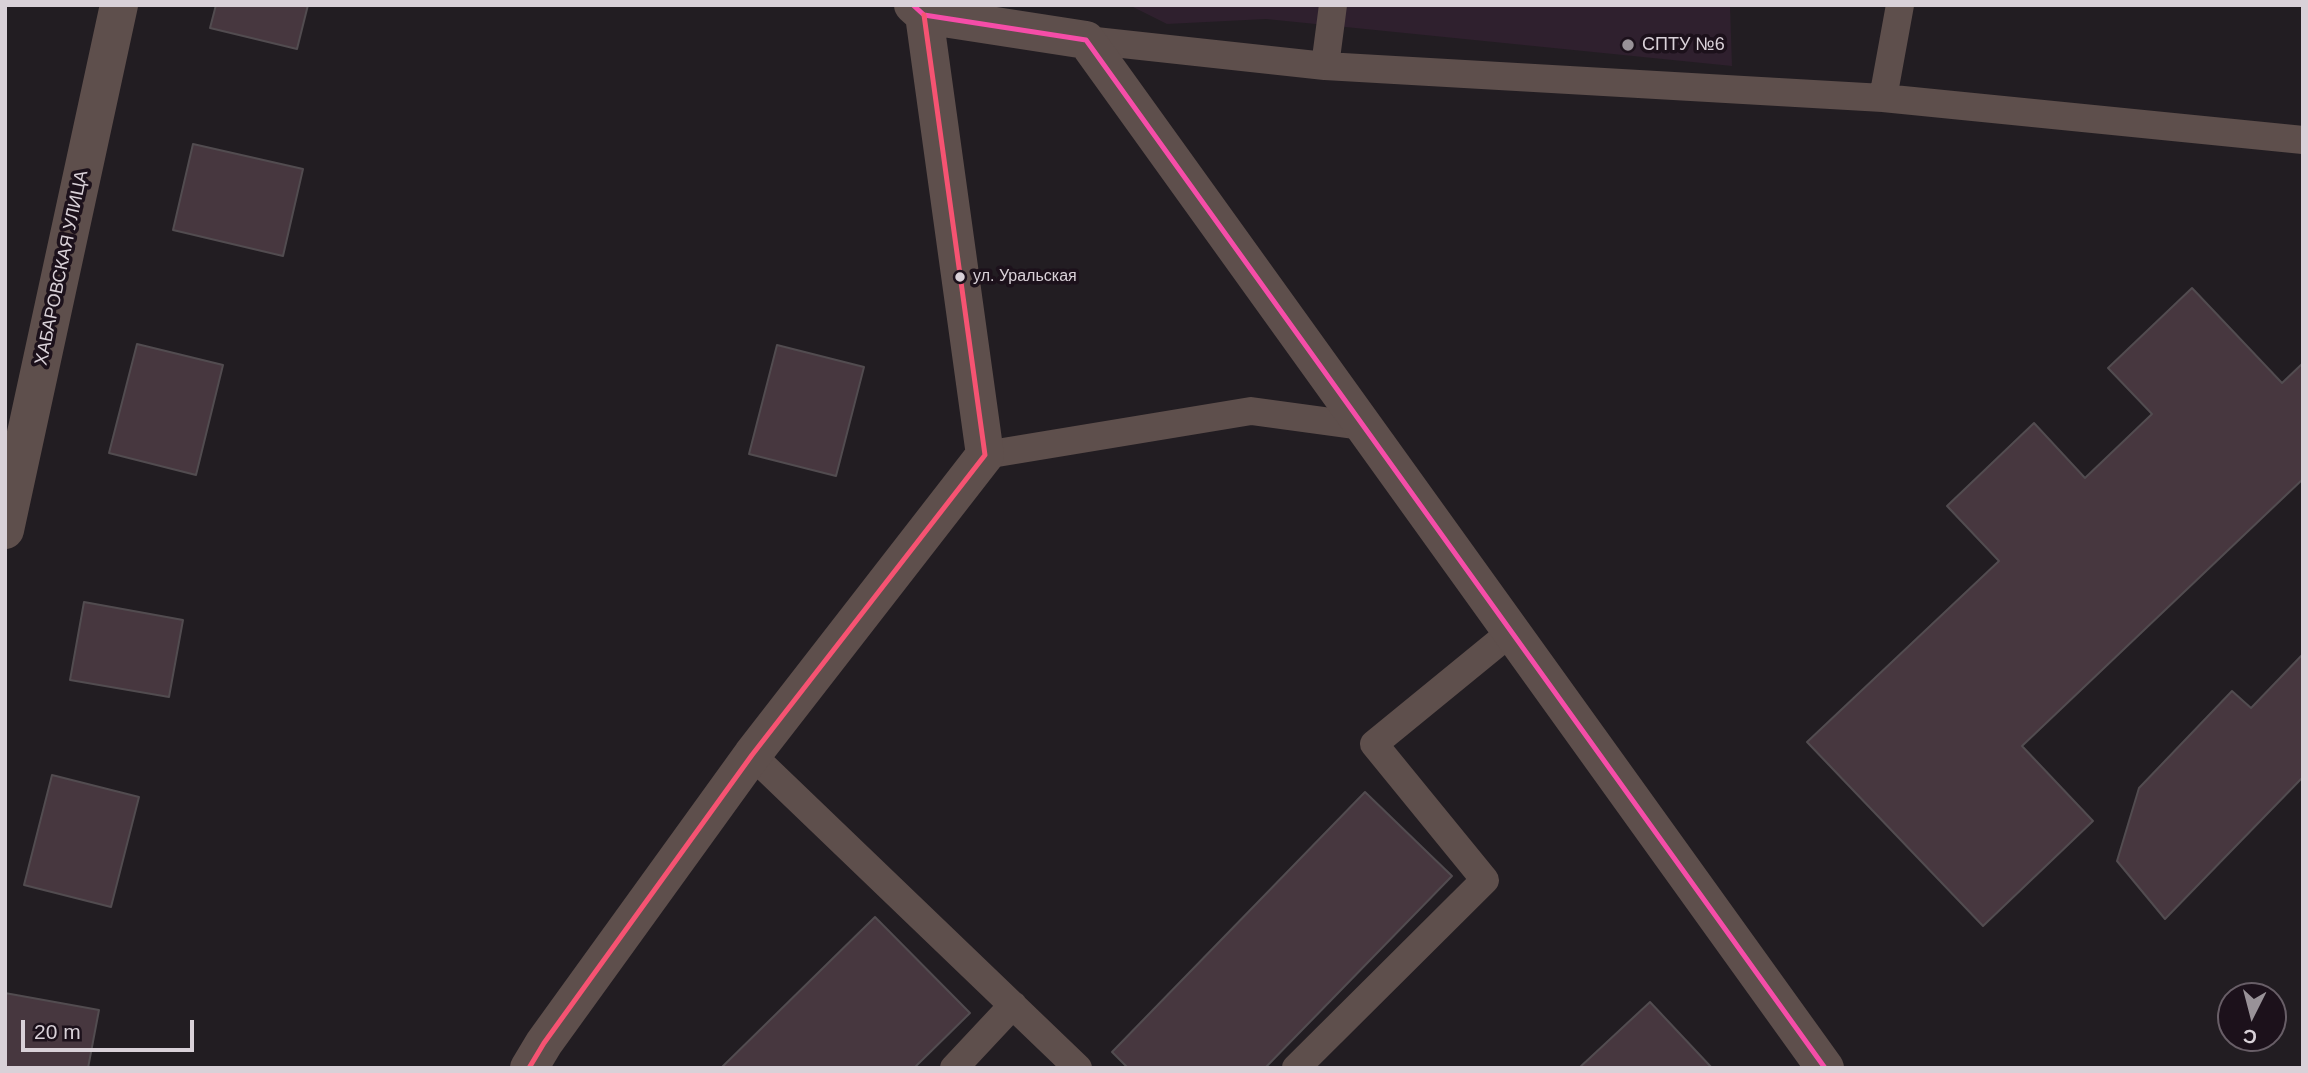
<!DOCTYPE html>
<html>
<head>
<meta charset="utf-8">
<style>
	body { margin:0 }
	#map { position:relative; width:2308px; height:1073px; overflow:hidden; background:#221d22; font-family:Arial,sans-serif }
	canvas { display:block }
	.frame { position:absolute; inset:0; border:7px solid #d9d1d8; pointer-events:none }
	.north { position:absolute; left:2217px; top:982px; width:70px; height:70px; box-sizing:border-box; background:#1c111b; border:2px solid #685e67; border-radius:50%; rotate:186deg; font-size:19px; font-weight:700; line-height:28px; text-align:center; color:#d9d1d8 }
	.north::after { content:''; display:block; margin:auto; width:24px; height:32px; background:#999298; clip-path:polygon(50% 0,100% 100%,50% 72%,0 100%) }
	.scale { position:absolute; left:21px; top:1020px; width:173px; height:32px; box-sizing:border-box; border:4px solid #d9d1d8; border-top:0; padding-left:9px; font-size:21px; line-height:24px; white-space:nowrap; color:#d9d1d8; -webkit-text-stroke:5px #1c111b; paint-order:stroke }
</style>
</head>
<body>
<div id="map">
<canvas width="2308" height="1073"></canvas>
<div class="frame"></div>
<div class="north">С</div>
<div class="scale">20 m</div>
</div>
<script>
const ctx = document.querySelector('canvas').getContext('2d');
ctx.lineJoin = 'round';
function fill(path, color) {
  ctx.fillStyle = color;
  ctx.fill(path, 'evenodd');
}
function strokePath(path, color, width, dash) {
  ctx.strokeStyle = color;
  ctx.lineWidth = width;
  ctx.lineCap = dash ? 'butt' : 'round';
  ctx.setLineDash(dash || []);
  ctx.stroke(path);
}
function drawText(font, color, halo, rows, align = 'center') {
  ctx.font = font + ' Arial,sans-serif';
  ctx.lineWidth = 7;
  ctx.setLineDash([]);
  ctx.textBaseline = 'middle';
  ctx.strokeStyle = halo;
  ctx.fillStyle = color;
  for (const [text, x, y, turn = 0] of rows) {
    ctx.save();
    ctx.translate(x, y);
    ctx.rotate((+turn || 0) * Math.PI / 180);
    ctx.textAlign = isNaN(turn) ? turn : align;
    if (halo) ctx.strokeText(text, 0, 0);
    ctx.fillText(text, 0, 0);
    ctx.restore();
  }
}
fill(new Path2D(`
	M 1129,5 L 1730,5 L 1732,66 L 1266,19 L 1167,24 Z`), '#2f202e');
const building = new Path2D(`
	M 216,5 L 308,5 L 297,49 L 210,28 Z
	M 193,144 L 303,169 L 283,256 L 173,230 Z
	M 2192,288 L 2282,383 L 2303,363 L 2303,479 L 2022,746 L 2093,821 L 1983,926 L 1807,742 L 1999,561 L 1947,506 L 2034,423 L 2085,478 L 2152,414 L 2108,368 Z
	M 137,344 L 223,365 L 196,475 L 109,453 Z
	M 777,345 L 864,367 L 836,476 L 749,454 Z
	M 84,602 L 183,620 L 169,697 L 70,680 Z
	M 2303,654 L 2303,777 L 2165,919 L 2117,861 L 2139,788 L 2232,691 L 2251,708 Z
	M 52,775 L 139,797 L 111,907 L 24,885 Z
	M 1365,792 L 1452,876 L 1265,1068 L 1128,1068 L 1112,1052 Z
	M 875,917 L 970,1013 L 914,1068 L 721,1068 Z
	M 5,993 L 99,1010 L 88,1068 L 5,1068 Z
	M 1650,1002 L 1712,1068 L 1579,1068 Z`);
fill(building, '#47373f');
strokePath(building, '#524c50', 2);
strokePath(new Path2D(`
	M 1086,40 L 1325,66 L 1883,98 L 1900,5
	M 1325,66 L 1333,5
	M 1883,98 L 2303,140
	M 985,455 L 1251,411 L 1361,426
	M 752,755 L 1078,1068
	M 954,1068 L 1013,1005
	M 1296,1068 L 1485,880 L 1374,744 L 1511,632`), '#5e4f4c', 28);
strokePath(new Path2D(`
	M 913,5 L 924,15 L 1086,40 L 1825,1068
	M 5,530 L 119,5
	M 529,1068 L 544,1043 L 752,755 L 985,455 L 924,15`), '#5e4f4c', 38);
strokePath(new Path2D(`
	M 913,5 L 924,15 L 1086,40 L 1825,1068`), '#f54da8', 5);
strokePath(new Path2D(`
	M 529,1068 L 544,1043 L 752,755 L 985,455 L 924,15`), '#f65372', 5);
for (const [x, y, r, color] of [
	[1628,45,7,"#999298"],
	[960,277,6,"#d9d1d8"]
]) {
  const dot = new Path2D();
  dot.arc(x, y, r, 0, 2 * Math.PI);
  ctx.fillStyle = color;
  ctx.fill(dot);
  strokePath(dot, '#1c111b', 2.5);
}
drawText('16px', '#d9d1d8', '#1c111b', [
	["ул. Уральская",973,277]
], 'left');
drawText('18px', '#d9d1d8', '#1c111b', [
	["СПТУ №6",1642,45]
], 'left');
drawText('18px', '#d9d1d8', '#1c111b', [
	["ХАБАРОВСКАЯ УЛИЦА",62,268,-78]
]);
</script>
</body>
</html>
